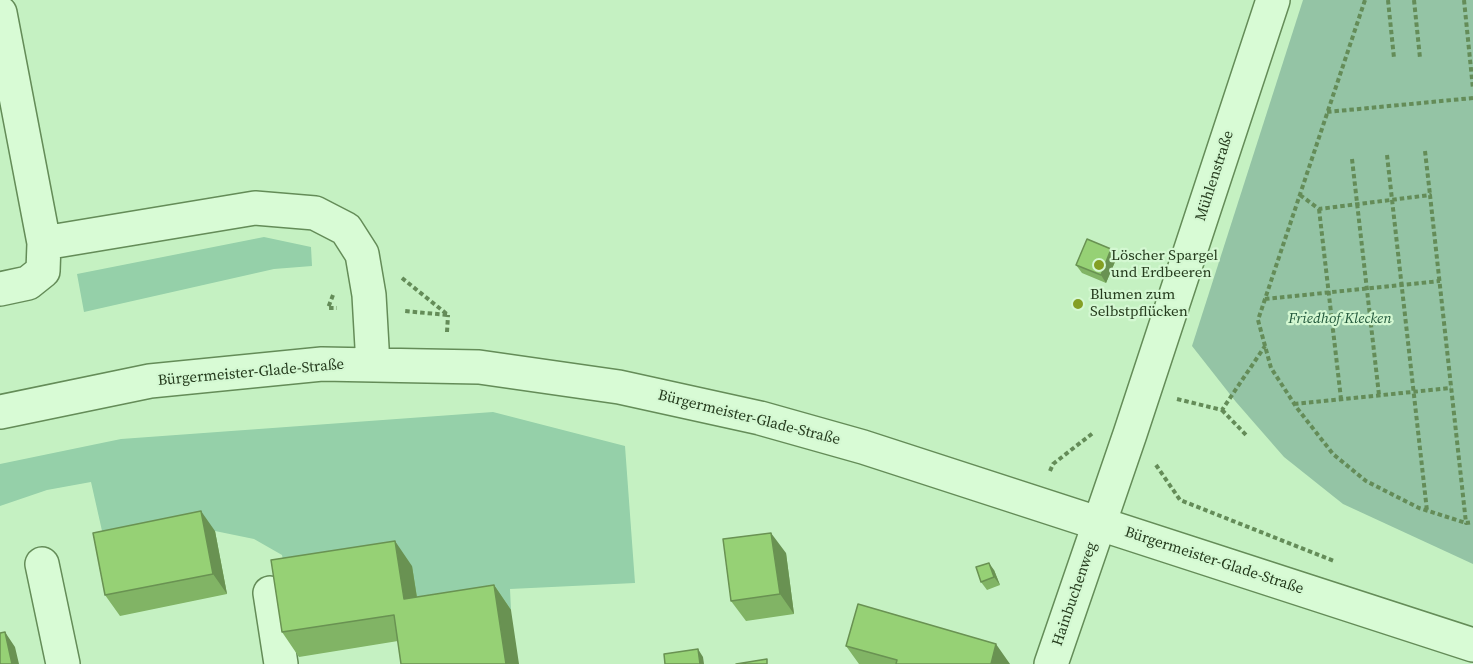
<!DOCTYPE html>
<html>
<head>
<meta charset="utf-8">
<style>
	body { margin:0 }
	canvas { display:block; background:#c5f1c2 }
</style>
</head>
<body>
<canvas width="1473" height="664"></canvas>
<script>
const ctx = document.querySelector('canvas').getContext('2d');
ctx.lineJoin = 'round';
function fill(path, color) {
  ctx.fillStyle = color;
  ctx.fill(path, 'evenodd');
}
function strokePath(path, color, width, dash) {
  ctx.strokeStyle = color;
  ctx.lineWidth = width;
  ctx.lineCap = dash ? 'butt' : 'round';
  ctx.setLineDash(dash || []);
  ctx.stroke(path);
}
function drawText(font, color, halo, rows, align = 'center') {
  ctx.font = font + ' "Source Serif 4",serif';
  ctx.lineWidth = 4.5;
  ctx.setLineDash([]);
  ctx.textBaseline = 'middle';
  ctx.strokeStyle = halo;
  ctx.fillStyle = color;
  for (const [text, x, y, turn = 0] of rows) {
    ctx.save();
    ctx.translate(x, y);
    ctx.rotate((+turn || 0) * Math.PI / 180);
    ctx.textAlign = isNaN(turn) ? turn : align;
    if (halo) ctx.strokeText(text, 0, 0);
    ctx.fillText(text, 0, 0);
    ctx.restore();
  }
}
fill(new Path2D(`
	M 264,237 L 311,247 L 312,266 L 274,269 L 84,312 L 77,274 Z
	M 493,412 L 625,446 L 635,583 L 510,589 L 511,610 L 421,624 L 288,585 L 282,555 L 254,539 L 215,531 L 107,553 L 91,482 L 47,490 L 0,506 L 0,464 L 121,439 Z`), '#95d0a9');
fill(new Path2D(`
	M 1303,0 L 1473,0 L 1473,564 L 1343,504 L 1284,457 L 1236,402 L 1192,346 Z`), '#94c4a5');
const minor = new Path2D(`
	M 0,13 L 44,243 L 43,271 L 28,283 L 0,289
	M 44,243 L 255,208 L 315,213 L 346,229 L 362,254 L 369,295 L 373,365
	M 0,412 L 150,381 L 322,364 L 479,367 L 619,387 L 760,418 L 863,447 L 1473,645
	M 42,564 L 63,664
	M 270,593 L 281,664
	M 1051,664 L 1130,434 L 1273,0`);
strokePath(minor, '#648c58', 36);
strokePath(new Path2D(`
	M 1365,0 L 1258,320 L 1271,368 L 1297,408 L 1333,454 L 1366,481 L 1419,508 L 1466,523
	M 1388,0 L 1394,58
	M 1414,0 L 1420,58
	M 1464,0 L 1473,89
	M 1327,112 L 1473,98
	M 1425,151 L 1430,195
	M 1387,155 L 1427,511
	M 1352,159 L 1379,395
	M 1300,195 L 1319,209 L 1430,195 L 1466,523 L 1473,522
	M 1319,209 L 1341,399
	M 402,278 L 448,315 L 404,311
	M 333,295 L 328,308 L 337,308
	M 1265,299 L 1440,281
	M 447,332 L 448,315
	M 1177,399 L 1222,410 L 1265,346
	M 1294,404 L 1451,388
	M 1222,410 L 1247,436
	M 1156,465 L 1180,500 L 1334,561
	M 1050,471 L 1053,464 L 1093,433`), '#648c58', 4, [4.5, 3]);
strokePath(minor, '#d8fbd5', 33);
fill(new Path2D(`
	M 1117,257 L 1106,283 L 1082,273 L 1076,265 Z
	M 215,531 L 227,594 L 120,616 L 105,595 Z
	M 786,553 L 794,614 L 746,621 L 731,601 Z
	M 412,566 L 417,597 L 494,585 L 511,610 L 398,641 L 299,657 L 282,632 Z
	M 994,570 L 1000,585 L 987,590 L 981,582 Z
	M 846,646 L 1010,664 L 859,664 Z`), '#81b465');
fill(new Path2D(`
	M 1111,249 L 1117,257 L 1106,283 L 1101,275 Z
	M 201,511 L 215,531 L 227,594 L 213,574 Z
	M 771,533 L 786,553 L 794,614 L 780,594 Z
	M 395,541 L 412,566 L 421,624 L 404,599 Z
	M 989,563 L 994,570 L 1000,585 L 994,577 Z
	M 494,585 L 511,610 L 519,664 L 506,664 Z
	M 5,632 L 15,647 L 19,664 L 12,664 Z
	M 996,644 L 1010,664 L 991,664 Z
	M 698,649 L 703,657 L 704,664 L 700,664 Z`), '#699252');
const building = new Path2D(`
	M 1087,239 L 1111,249 L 1101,275 L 1076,265 Z
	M 201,511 L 213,574 L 105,595 L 93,533 Z
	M 771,533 L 780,594 L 731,601 L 723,539 Z
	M 395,541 L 404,599 L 494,585 L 506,664 L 401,664 L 394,615 L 282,632 L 271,560 Z
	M 989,563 L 994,577 L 981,582 L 976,567 Z
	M 858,604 L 996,644 L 991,664 L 896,664 L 897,660 L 846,646 Z
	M 5,632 L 12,664 L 0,664 L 0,633 Z
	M 698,649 L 700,664 L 665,664 L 664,654 Z
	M 767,659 L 767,664 L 736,664 Z`);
fill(building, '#96d175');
strokePath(building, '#699252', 1.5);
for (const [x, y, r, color] of [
	[1099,265,6,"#849f24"],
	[1078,304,6,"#849f24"]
]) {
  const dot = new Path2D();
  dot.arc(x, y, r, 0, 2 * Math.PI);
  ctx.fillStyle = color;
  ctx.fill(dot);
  strokePath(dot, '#d4f8d2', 2);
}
drawText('15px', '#253b1d', '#d4f8d2', [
	["Mühlenstraße",1215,176,-72],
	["Bürgermeister-Glade-Straße",251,373,-5],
	["Bürgermeister-Glade-Straße",749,418,14],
	["Bürgermeister-Glade-Straße",1214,561,18],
	["Hainbuchenweg",1075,594,-71]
]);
drawText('15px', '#253b1d', '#d4f8d2', [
	["Löscher Spargel",1111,256],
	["und Erdbeeren",1111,273],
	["Blumen zum",1090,295],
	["Selbstpflücken",1090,312]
], 'left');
drawText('italic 15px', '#22583c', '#d4f8d2', [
	["Friedhof Klecken",1340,319]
]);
</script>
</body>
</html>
